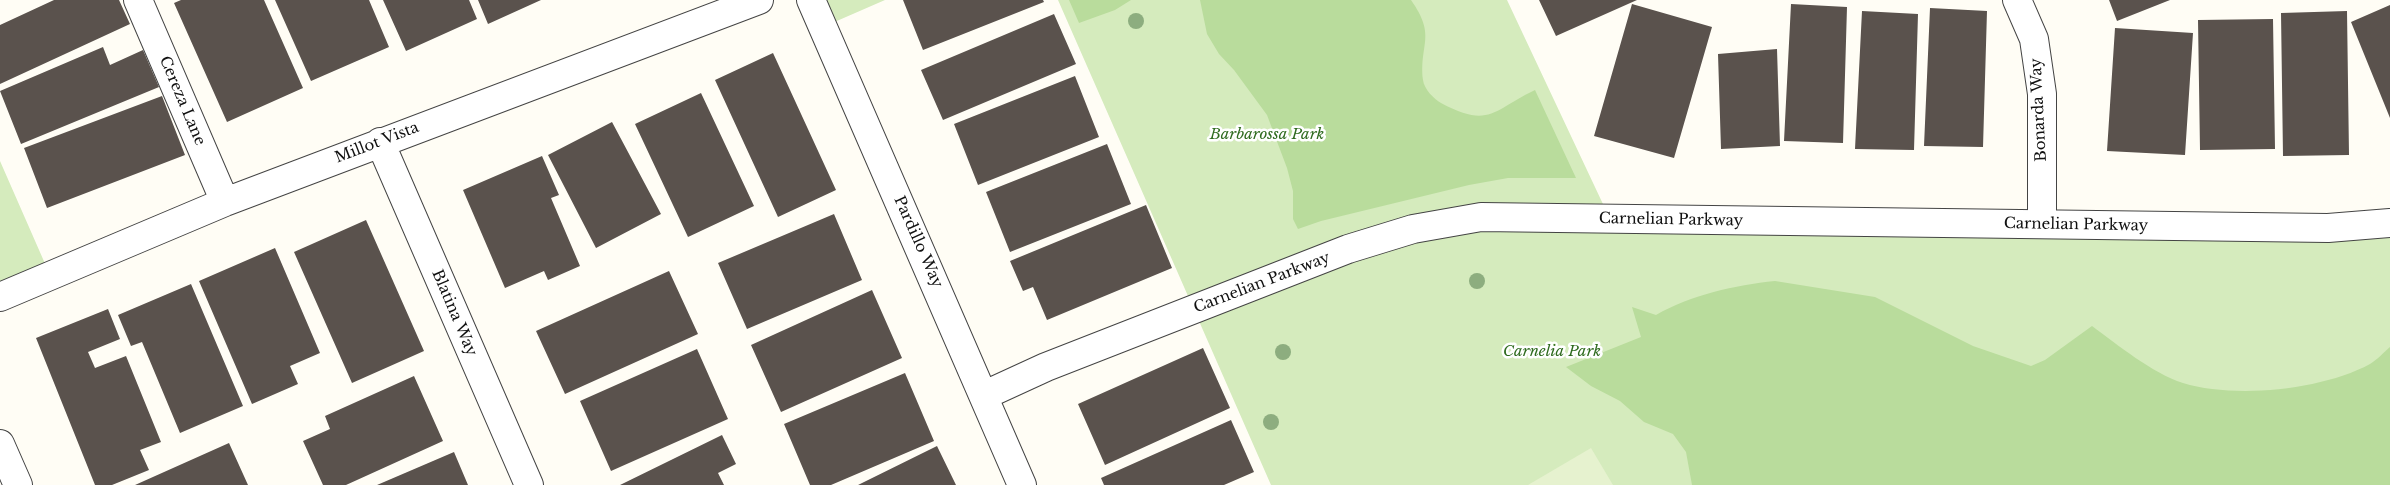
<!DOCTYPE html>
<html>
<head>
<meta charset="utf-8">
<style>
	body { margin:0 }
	canvas { display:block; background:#fffdf5 }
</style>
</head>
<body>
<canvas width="2390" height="485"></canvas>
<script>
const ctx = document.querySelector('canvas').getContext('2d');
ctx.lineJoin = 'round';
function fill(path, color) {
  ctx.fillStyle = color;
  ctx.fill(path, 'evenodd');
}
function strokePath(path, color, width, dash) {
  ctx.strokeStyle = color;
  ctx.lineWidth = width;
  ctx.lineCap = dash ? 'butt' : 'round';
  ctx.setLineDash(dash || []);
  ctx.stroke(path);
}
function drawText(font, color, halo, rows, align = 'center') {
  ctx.font = font + ' "Libre Baskerville",serif';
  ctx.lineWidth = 5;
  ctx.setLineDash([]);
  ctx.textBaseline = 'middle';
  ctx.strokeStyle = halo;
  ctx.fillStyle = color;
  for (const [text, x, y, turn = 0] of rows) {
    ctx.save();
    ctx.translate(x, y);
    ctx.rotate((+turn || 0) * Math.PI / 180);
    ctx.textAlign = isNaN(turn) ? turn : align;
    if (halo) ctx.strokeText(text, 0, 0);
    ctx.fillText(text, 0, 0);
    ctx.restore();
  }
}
fill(new Path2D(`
	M 811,0 L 885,0 L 823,27 Z
	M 1058,0 L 1507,0 L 1610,219 L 2390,223 L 2390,485 L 1271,485 Z
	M 0,161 L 50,275 L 0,297 Z`), '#d5ebbd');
fill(new Path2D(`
	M 1069,0 L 1131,0 L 1115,10 L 1079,23 Z
	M 1200,0 L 1411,0 C 1437,37 1419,43 1423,80 C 1424,89 1434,99 1441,103 C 1490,129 1493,110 1535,90 L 1576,178 L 1508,178 L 1469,185 L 1321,221 L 1298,229 L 1293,219 L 1293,191 L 1287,168 L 1267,115 L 1234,70 L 1219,54 L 1207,34 Z
	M 1775,281 L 1875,297 L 1973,346 L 2031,366 L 2045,360 L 2092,326 C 2118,345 2152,373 2183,383 C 2235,399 2322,390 2370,364 C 2377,360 2384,352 2390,347 L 2390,485 L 1692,485 L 1686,452 L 1673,434 L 1644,422 L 1620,401 L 1591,386 L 1566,367 L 1641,337 L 1632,307 L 1656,315 C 1691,295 1735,285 1775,281 Z`), '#b9dc9c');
fill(new Path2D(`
	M 1591,448 L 1613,485 L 1528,485 Z`), '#e6f2cf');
fill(new Path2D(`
	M 54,0 L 119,0 L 130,24 L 0,84 L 0,25 Z
	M 181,0 L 264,0 L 303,88 L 227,122 L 174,3 Z
	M 275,0 L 369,0 L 389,47 L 311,81 Z
	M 383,0 L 469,0 L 477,19 L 406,51 Z
	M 478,0 L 541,0 L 488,24 Z
	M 903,0 L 1043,0 L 1044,2 L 923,50 Z
	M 1539,0 L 1637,0 L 1556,36 Z
	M 2109,0 L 2170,0 L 2117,21 Z
	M 1632,4 L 1712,27 L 1674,158 L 1594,136 Z
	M 1791,4 L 1847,7 L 1843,143 L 1784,141 Z
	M 2390,5 L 2390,118 L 2351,22 Z
	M 1930,8 L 1987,11 L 1983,147 L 1924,146 Z
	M 1862,11 L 1918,14 L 1914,150 L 1855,149 Z
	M 2347,11 L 2349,155 L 2283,156 L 2281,13 Z
	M 1054,14 L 1076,64 L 943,120 L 921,70 Z
	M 2273,19 L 2275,149 L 2200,150 L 2198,20 Z
	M 2115,28 L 2193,33 L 2185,155 L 2107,151 Z
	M 103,47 L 110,65 L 143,50 L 159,87 L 21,144 L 0,91 Z
	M 1777,49 L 1780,146 L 1721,149 L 1718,54 Z
	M 773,53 L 836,190 L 778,217 L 715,80 Z
	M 1075,76 L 1099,137 L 978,185 L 954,124 Z
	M 701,93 L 754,206 L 688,237 L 635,124 Z
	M 162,96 L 185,155 L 47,208 L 24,148 Z
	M 612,122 L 661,214 L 596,248 L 548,155 Z
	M 1107,144 L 1131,204 L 1010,252 L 986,192 Z
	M 542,156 L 559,195 L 551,198 L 580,266 L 548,280 L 544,271 L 505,288 L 463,190 Z
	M 1146,205 L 1172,268 L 1047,320 L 1033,287 L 1023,291 L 1010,261 Z
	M 834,214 L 862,280 L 747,329 L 718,263 Z
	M 366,220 L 424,351 L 352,383 L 294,252 Z
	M 275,248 L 320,353 L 290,366 L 298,384 L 252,404 L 199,281 Z
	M 669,271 L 698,334 L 565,394 L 536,331 Z
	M 191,284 L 243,406 L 180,433 L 142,342 L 131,346 L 118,315 Z
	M 872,290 L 902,358 L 781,412 L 751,345 Z
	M 108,309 L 120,339 L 88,352 L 95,368 L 126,356 L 161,442 L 140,450 L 149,470 L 112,485 L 95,485 L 36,338 Z
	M 1203,348 L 1230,408 L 1105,465 L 1078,404 Z
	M 697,349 L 728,419 L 611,471 L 580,401 Z
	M 905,373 L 934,441 L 831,485 L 810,485 L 784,424 Z
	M 414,376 L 443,441 L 346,485 L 323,485 L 303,441 L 330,429 L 325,416 Z
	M 1231,420 L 1254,472 L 1224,485 L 1104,485 L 1101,478 Z
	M 722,435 L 736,464 L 718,473 L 724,485 L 620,485 Z
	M 229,443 L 248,485 L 135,485 Z
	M 937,446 L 956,485 L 858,485 Z
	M 454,452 L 468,485 L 377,485 Z`), '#5a524d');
const street = new Path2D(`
	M 138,0 L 225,202
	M 811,0 L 1022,485
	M 2017,0 L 2034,39 L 2042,94 L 2042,224
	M 380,142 L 529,485
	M 0,297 L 225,202 L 759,0
	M 985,395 L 1046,367 L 1348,249 L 1413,229 L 1481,217 L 2328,228 L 2390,223
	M 0,444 L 18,485`);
strokePath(street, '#444', 30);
strokePath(street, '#fff', 28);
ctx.fillStyle = '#8dad7f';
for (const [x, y] of [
	[1136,21],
	[1477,281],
	[1283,352],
	[1271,422]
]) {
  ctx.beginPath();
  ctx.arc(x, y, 8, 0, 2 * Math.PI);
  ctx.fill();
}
drawText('15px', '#111', '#fff', [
	["Cereza Lane",182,101,67],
	["Bonarda Way",2039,110,-93],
	["Millot Vista",377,143,-21],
	["Carnelian Parkway",1671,220,1],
	["Carnelian Parkway",2076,225,1],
	["Pardillo Way",918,242,66],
	["Carnelian Parkway",1262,283,-21],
	["Blatina Way",454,313,67]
]);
drawText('italic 15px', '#2f6b1f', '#fff', [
	["Barbarossa Park",1267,135],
	["Carnelia Park",1552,352]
]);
</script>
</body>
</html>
